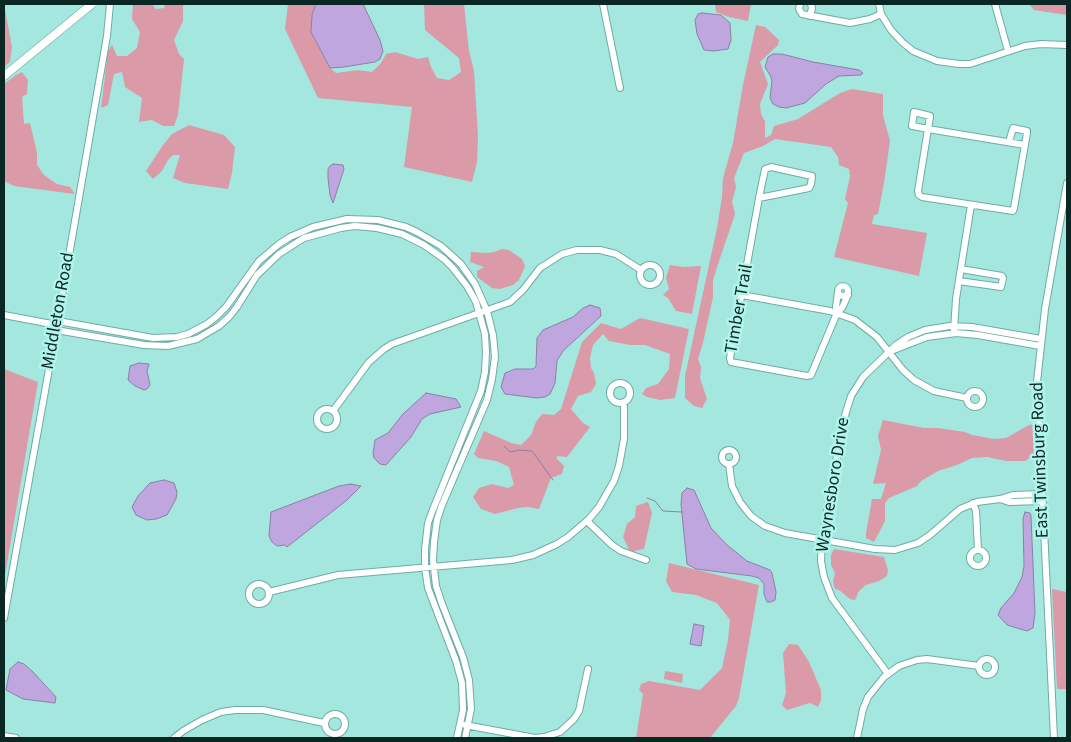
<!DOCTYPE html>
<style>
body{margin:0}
#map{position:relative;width:1071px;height:742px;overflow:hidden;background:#a4e7de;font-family:"Source Sans 3",sans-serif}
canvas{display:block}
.frame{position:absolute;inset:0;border:5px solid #0b2724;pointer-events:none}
</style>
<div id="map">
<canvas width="1071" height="742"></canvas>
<div class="frame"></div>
</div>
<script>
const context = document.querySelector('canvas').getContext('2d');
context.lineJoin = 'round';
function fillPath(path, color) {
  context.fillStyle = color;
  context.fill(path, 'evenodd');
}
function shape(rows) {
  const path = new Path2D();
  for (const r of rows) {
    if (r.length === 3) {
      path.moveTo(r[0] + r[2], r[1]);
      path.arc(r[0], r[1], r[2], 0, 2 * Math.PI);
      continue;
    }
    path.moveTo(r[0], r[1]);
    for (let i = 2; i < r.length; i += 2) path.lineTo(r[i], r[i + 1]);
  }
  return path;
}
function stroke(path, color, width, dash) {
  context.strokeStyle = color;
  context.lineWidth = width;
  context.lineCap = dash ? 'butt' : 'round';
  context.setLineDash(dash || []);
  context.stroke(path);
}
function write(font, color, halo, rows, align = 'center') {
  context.font = font + ' "Source Sans 3",sans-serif';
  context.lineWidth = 5;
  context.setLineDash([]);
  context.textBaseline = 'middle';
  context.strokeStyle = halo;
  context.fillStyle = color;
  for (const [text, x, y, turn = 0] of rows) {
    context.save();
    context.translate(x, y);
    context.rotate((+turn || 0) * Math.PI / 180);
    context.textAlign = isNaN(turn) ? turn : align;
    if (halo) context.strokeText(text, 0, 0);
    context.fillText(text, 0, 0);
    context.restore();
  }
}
fillPath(shape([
 [4,4,12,47,10,62,4,67],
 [133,4,152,4,156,9,164,8,165,4,183,4,183,21,174,40,179,54,184,59,178,115,174,126,163,126,152,120,139,122,142,98,125,87,122,72,114,74,108,105,101,108,108,51,112,45,117,56,127,56,137,48,140,32,132,19],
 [288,4,316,4,312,15,311,32,330,68,336,73,358,70,372,72,381,63,386,54,395,52,418,59,428,57,431,67,437,78,449,80,461,72,459,58,425,30,424,4,464,4,469,51,474,71,478,136,477,162,472,182,404,167,412,107,318,98,285,29],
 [715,4,751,4,748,21,729,17,716,12],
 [1029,4,1067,4,1067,15,1034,10],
 [756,25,765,27,779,40,778,45,760,62,768,84,760,104,761,114,765,121,765,138,771,135,774,126,798,119,840,93,852,89,883,94,883,115,890,141,884,183,878,214,874,215,872,224,927,233,919,276,834,257,848,203,845,199,850,176,849,169,839,165,838,157,831,147,775,139,763,146,744,153,734,178,736,187,732,202,735,214,717,267,713,280,713,297,703,343,698,359,701,367,700,378,707,399,702,408,694,406,685,398,685,376,717,228,722,197,723,178,733,143,743,85],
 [22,72,28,80,27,94,22,97,24,124,30,123,37,153,37,165,44,175,57,184,70,187,75,194,14,186,4,181,4,84,16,75],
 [189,125,224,135,235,147,232,173,228,189,185,183,173,178,180,155,173,155,168,160,162,171,153,179,146,171,163,145,172,134],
 [502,249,509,250,522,259,525,266,519,280,513,285,500,289,492,288,477,277,477,271,484,267,470,262,471,252,486,253,494,252],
 [670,265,684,267,701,266,692,314,676,311,668,298,663,295,669,289,666,278],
 [640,318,689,329,675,398,660,400,647,397,642,394,646,388,658,384,669,369,670,354,645,345,630,345,609,341,603,334,593,345,590,358,591,368,594,373,596,384,591,392,578,396,571,409,583,423,590,427,567,457,558,456,556,458,564,466,562,474,551,478,539,509,528,507,518,508,495,514,481,509,473,497,479,488,492,484,508,488,514,485,509,467,496,461,478,458,474,454,484,431,511,443,521,445,531,435,536,422,542,414,554,415,561,409,582,342,601,323,621,329],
 [4,369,38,382,4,581],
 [883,420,924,428,938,428,965,432,972,435,994,439,1006,438,1027,426,1033,424,1035,454,1025,461,1006,461,987,457,972,458,957,465,938,471,921,481,917,486,889,498,885,503,885,521,874,542,866,538,866,533,872,499,881,499,886,483,873,484,881,450,878,436],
 [648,502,652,513,644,549,630,552,623,537,627,524,635,517,636,506],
 [834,549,884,557,888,570,887,576,879,581,866,585,859,591,855,600,850,599,839,590,835,589,833,582,835,573,831,565,831,555],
 [669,563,759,585,739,698,736,706,710,738,636,738,643,694,639,690,641,684,649,681,700,690,722,668,728,640,730,620,717,603,696,595,672,592,666,581],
 [1052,589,1067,592,1067,689,1057,689],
 [789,644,798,645,809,662,821,690,821,700,818,707,810,703,787,710,782,705,786,693,783,653],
 [665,671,683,674,682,683,664,679]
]), '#db9aa8');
const water = shape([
 [316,4,363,4,380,40,383,51,380,59,375,62,344,67,330,68,311,32,312,15,316,4],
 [702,13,721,15,730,23,731,40,728,49,714,51,704,50,697,34,695,20,698,14,702,13],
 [773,54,782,54,813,62,859,70,863,73,861,75,839,76,826,84,805,103,786,108,779,107,773,104,770,98,772,80,770,75,765,67,768,57,773,54],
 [333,164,343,165,344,169,333,203,330,195,328,178,328,169,330,166,333,164],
 [590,305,600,308,601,316,563,351,557,361,555,383,550,394,545,397,537,398,505,394,501,387,505,373,515,369,533,369,536,366,537,338,543,330,573,317,583,308,590,305],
 [139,363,149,364,147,371,150,385,147,389,144,390,135,386,128,380,130,366,139,363],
 [426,393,456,399,461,407,430,414,422,419,411,437,394,456,386,465,380,464,374,458,373,453,375,440,388,433,403,414,426,393],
 [164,480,174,483,177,492,176,499,167,515,156,519,147,520,136,515,132,507,138,496,150,483,164,480],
 [351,484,361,486,347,500,287,547,285,545,277,546,272,542,269,536,271,512,339,486,351,484],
 [687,488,694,490,711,528,727,545,747,561,770,570,772,573,776,592,775,600,771,602,767,602,764,594,764,584,759,578,752,576,696,569,687,564,681,504,682,493,687,488],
 [1025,512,1030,513,1031,516,1035,613,1033,628,1027,631,1007,625,998,615,1001,608,1014,593,1022,577,1024,566,1023,519,1025,512],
 [694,624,704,626,701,646,690,644,694,624],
 [18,662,24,664,33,672,56,697,55,703,23,699,6,690,10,669,18,662]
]);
fillPath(water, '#c0a6de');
stroke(water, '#8a80a6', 1);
stroke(shape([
 [504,446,510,452,519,450,532,451,553,480],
 [647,498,655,501,663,511,682,512]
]), '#8a80a6', 1);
const minor = shape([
 [603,4,620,88],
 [800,4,799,9,802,14,850,23,870,19,881,14],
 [879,4,881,14,891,30,902,42,913,51,937,61,959,64,970,64,1025,46,1041,44,1067,45],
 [995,4,1008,51],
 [810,16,812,8,811,4],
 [1009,142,1013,128,1027,131,1027,133,1014,208,1013,211,922,197,919,195,918,191,928,129,930,117,930,116,914,112,912,126,913,126,928,129,1025,145],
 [759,198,809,188,811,184,812,176,771,167,765,169,759,198,730,358,731,362,807,376,811,375,837,313,842,308,848,295],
 [650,275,10],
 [959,281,1001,287,1003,278,1002,276,961,269],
 [843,291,5],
 [742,295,830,311,855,320,877,337,903,370,914,380,934,391,967,398],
 [837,313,836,307,838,292],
 [4,315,57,325],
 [58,321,153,338,177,337,188,334,207,324,217,316,226,307,259,261,279,244,290,237,313,227,347,219,378,220,406,227,417,232,441,246,461,264,475,284,487,311,493,335,495,357,492,379,487,400,442,505,437,520,434,542,433,560,436,586,442,604,463,657,469,680,471,709,465,738],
 [56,330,144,345,168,346,197,339,219,326,229,317,237,307,257,275,279,254,304,238,341,228,355,226,377,228,402,234,424,245,444,259,452,267,467,286,476,302,485,334,486,352,485,372,481,391,432,512,428,523,425,549,425,567,428,588,456,661,462,683,463,710,457,738],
 [954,330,956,299,971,205],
 [891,351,927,337,956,333,978,335,1040,346],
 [620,393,10],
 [975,399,8],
 [327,419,10],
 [333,411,369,362,384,349,392,344,510,302,523,290,540,268,562,254,577,250,600,250,616,254,641,270],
 [729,457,7],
 [729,464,732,486,740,502,751,516,765,526,785,533,875,549,895,550,918,543,930,535,960,509,977,502,1000,499,1013,495,1042,494],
 [1000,499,1009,502,1042,501],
 [973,503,976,511,978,550],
 [587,521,612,545,621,551,646,560],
 [978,558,8],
 [259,594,10],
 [269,592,338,575,512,560,533,555,557,544,568,537,589,519,599,507,614,481,619,466,624,439,624,403],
 [4,618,57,325,107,36,110,4],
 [987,667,8],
 [888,674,832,598,824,577,821,561,822,540,843,422,851,396,863,377,896,345,908,337,925,330,950,326,972,327,1041,339],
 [335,724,10],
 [465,725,535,738,544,737,560,732,574,719,579,711,588,669],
 [4,736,16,738],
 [174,738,183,731,202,720,221,712,235,710,263,710,324,723],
 [857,738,863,709,868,697,884,677,899,666,917,660,927,659,979,666],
 [1054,738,1037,382,1045,309,1067,183]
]);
const major = shape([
 [4,76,92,4]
]);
stroke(minor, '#6cada5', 8);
stroke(major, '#6cada5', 9);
stroke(minor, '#fff', 6);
stroke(major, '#fff', 8);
write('18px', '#0b2724', '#b1f4eb', [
 ["Timber Trail",740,309,-80],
 ["Middleton Road",59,311,-80],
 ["East Twinsburg Road",1041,460,-92],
 ["Waynesboro Drive",834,485,-81]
]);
</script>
